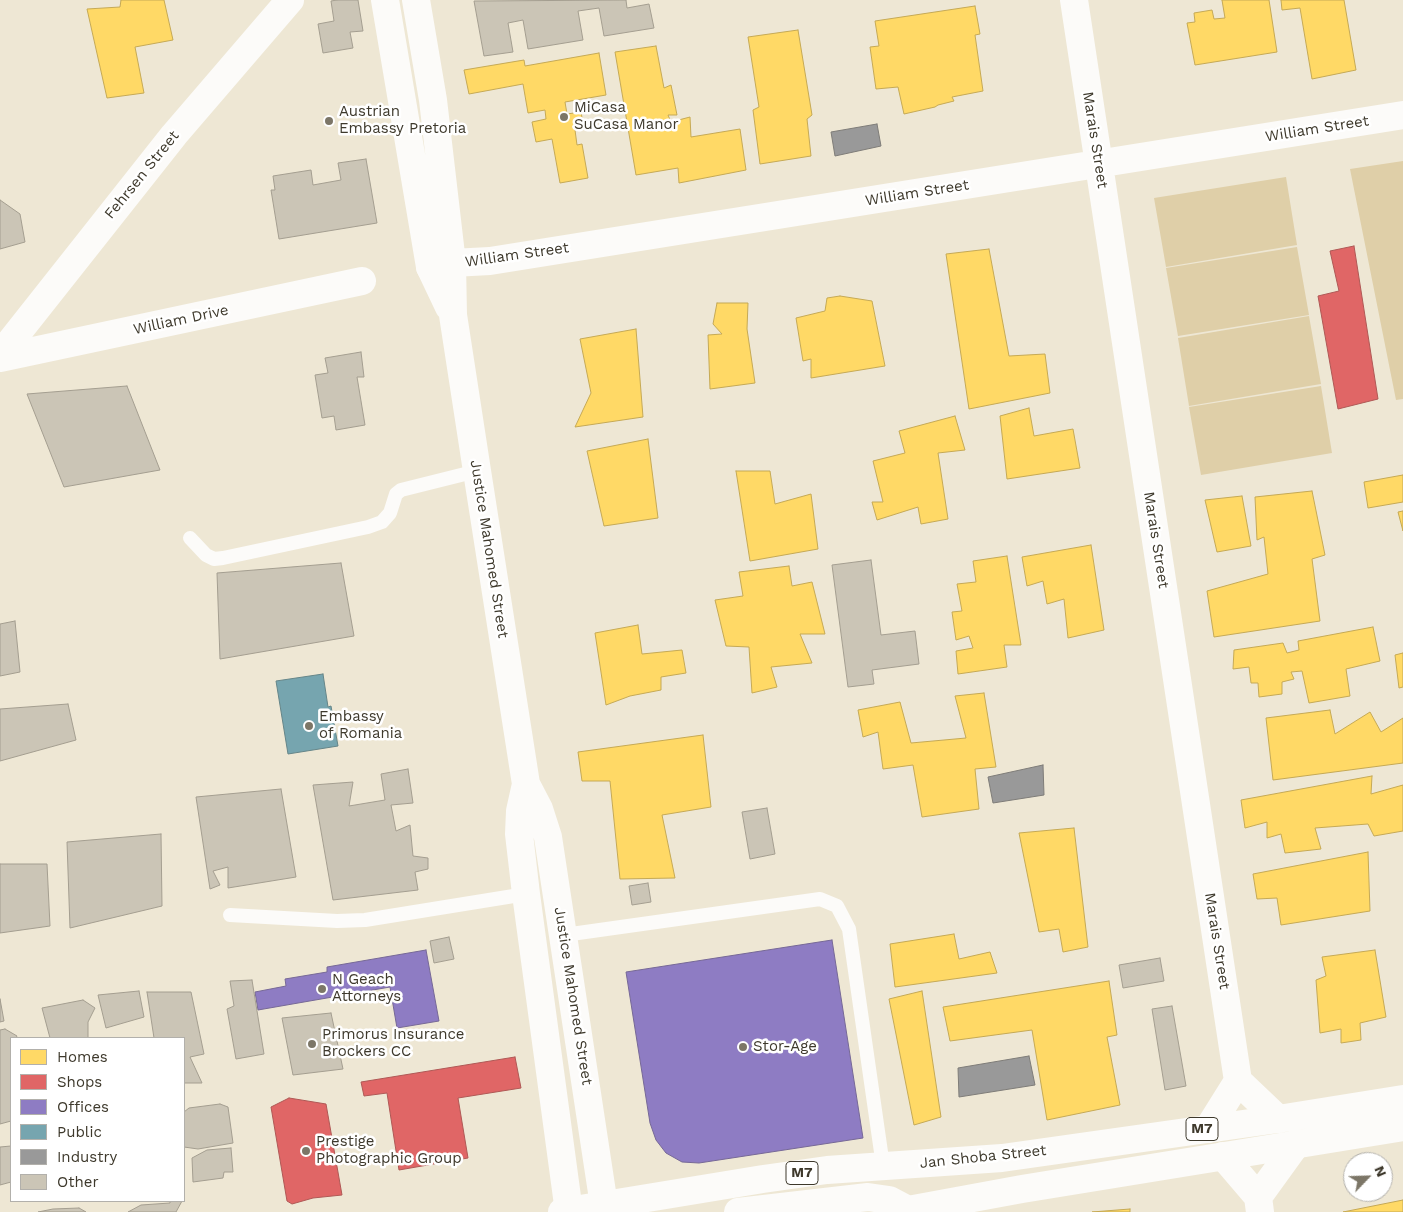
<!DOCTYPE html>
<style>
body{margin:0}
#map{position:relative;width:1403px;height:1212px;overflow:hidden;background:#eee7d4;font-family:"Work Sans",sans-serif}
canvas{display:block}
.legend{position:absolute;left:10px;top:1037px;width:175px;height:165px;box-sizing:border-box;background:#fff;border:1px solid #b2b0ab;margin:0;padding:6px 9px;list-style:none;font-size:15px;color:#3e392c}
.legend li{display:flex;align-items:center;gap:10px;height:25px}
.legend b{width:25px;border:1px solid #b2b0ab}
.north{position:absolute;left:1343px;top:1152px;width:50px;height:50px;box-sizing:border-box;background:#fff;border:1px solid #b2b0ab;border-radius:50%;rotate:66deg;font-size:14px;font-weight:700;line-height:20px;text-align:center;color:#3e392c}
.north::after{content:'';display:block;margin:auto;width:18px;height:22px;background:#7c7667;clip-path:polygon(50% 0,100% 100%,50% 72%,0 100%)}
</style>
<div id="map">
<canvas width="1403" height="1212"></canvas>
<ul class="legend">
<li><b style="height:14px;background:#ffd966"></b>Homes</li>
<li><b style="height:14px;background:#e06666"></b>Shops</li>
<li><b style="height:14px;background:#8e7cc3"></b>Offices</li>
<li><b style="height:14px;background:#76a5af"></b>Public</li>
<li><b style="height:14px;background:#999"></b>Industry</li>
<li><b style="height:14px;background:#cbc5b6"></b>Other</li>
</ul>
<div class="north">N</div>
</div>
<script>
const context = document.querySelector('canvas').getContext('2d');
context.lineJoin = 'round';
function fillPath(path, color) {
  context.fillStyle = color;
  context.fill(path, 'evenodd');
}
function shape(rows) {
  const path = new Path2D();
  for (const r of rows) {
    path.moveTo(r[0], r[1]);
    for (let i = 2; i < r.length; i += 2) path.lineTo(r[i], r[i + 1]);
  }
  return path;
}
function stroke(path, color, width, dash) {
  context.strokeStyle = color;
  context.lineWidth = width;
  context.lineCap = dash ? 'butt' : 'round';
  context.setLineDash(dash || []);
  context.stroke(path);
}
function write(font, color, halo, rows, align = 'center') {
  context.font = font + ' "Work Sans",sans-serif';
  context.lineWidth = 5;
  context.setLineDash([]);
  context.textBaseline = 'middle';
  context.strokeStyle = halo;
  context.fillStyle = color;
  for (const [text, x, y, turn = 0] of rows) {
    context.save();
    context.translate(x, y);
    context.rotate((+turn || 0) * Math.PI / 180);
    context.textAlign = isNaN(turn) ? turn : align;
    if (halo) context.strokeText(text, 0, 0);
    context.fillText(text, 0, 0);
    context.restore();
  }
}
fillPath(shape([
 [1403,161,1403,399,1396,400,1350,169],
 [1286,177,1297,245,1166,267,1154,198],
 [1297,247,1309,315,1178,336,1166,268],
 [1309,316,1321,384,1189,406,1178,338],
 [1321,386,1332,453,1201,475,1189,407]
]), '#dfcfa8');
const homes = shape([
 [121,0,164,0,173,40,135,47,144,93,107,98,87,9,120,7,121,0],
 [1222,0,1269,0,1277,52,1195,65,1187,23,1195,22,1194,13,1212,10,1214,19,1225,18,1222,0],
 [1281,0,1344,0,1356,70,1312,79,1300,8,1282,10,1281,0],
 [975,6,980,34,975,35,983,91,952,97,954,101,938,105,935,107,904,114,898,87,876,89,870,47,879,46,875,21,975,6],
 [798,30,812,115,807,119,811,156,760,164,753,110,759,107,748,37,798,30],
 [656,46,664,88,671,85,677,115,668,115,671,122,690,117,691,137,740,129,746,170,679,183,678,168,636,175,615,52,656,46],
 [599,53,606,95,565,102,567,114,581,112,584,129,575,130,577,145,582,144,588,178,560,183,552,139,536,142,532,122,546,119,545,110,528,113,523,84,469,94,464,70,524,60,525,66,599,53],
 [989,249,1009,356,1045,354,1050,393,969,409,946,254,989,249],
 [840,296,872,301,885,366,811,378,811,359,803,361,796,318,825,311,827,298,840,296],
 [717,303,748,303,747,329,755,383,710,389,708,335,722,334,713,324,717,303],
 [636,329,643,417,575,427,591,393,580,339,636,329],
 [1029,408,1034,436,1073,429,1080,468,1007,479,1000,416,1029,408],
 [955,416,965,450,938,453,948,519,921,524,918,507,877,520,872,502,883,502,873,461,905,453,899,431,955,416],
 [648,439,658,518,604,526,587,451,648,439],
 [736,471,770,471,775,504,811,494,818,549,750,561,736,471],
 [1403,475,1403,502,1368,508,1364,482,1403,475],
 [1312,491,1325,555,1312,559,1320,621,1214,637,1207,591,1268,574,1264,537,1257,540,1255,497,1312,491],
 [1242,496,1251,546,1217,552,1205,500,1242,496],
 [1403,511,1403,531,1398,512,1403,511],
 [1091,545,1104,630,1068,638,1064,599,1047,604,1043,581,1027,586,1022,557,1091,545],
 [1007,556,1021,645,1004,645,1007,667,958,674,956,651,973,648,969,636,956,640,952,612,962,611,957,584,976,582,973,561,1007,556],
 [789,566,792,586,812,582,825,634,800,634,812,663,771,667,777,687,752,693,749,647,726,646,715,600,743,596,739,572,789,566],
 [638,625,642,654,682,650,686,673,661,677,661,690,630,696,606,705,595,633,638,625],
 [1373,627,1380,661,1346,669,1350,696,1309,703,1302,671,1291,672,1294,679,1282,682,1282,694,1259,697,1258,683,1251,683,1249,667,1233,669,1234,650,1283,643,1287,653,1299,650,1298,641,1373,627],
 [1403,653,1403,687,1399,688,1395,655,1403,653],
 [984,693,996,767,975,769,979,809,922,817,913,765,883,769,878,732,863,737,858,710,900,702,911,743,966,738,955,696,984,693],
 [1330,710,1335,734,1370,712,1381,732,1403,718,1403,763,1273,780,1266,718,1330,710],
 [703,735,711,807,662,815,675,878,620,879,610,781,582,781,578,752,703,735],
 [1372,776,1371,794,1403,785,1403,831,1374,836,1368,824,1315,828,1321,849,1285,853,1281,834,1267,838,1267,822,1245,828,1241,800,1372,776],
 [1074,828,1088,947,1063,952,1059,929,1039,932,1019,833,1074,828],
 [1368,852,1370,911,1281,925,1277,898,1257,899,1253,874,1368,852],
 [954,934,959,959,990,952,997,973,895,987,890,944,954,934],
 [1375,950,1386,1017,1360,1023,1361,1040,1341,1043,1341,1029,1320,1033,1316,980,1326,976,1322,957,1375,950],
 [1109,981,1117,1035,1107,1037,1120,1105,1047,1120,1032,1030,950,1041,943,1007,1109,981],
 [922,991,941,1117,914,1125,889,999,922,991],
 [1403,1200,1403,1212,1343,1212,1403,1200],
 [1130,1209,1130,1212,1092,1212,1130,1209]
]);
fillPath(homes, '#ffd966');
stroke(homes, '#c5a955', 1);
const shops = shape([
 [1354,246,1378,399,1338,409,1318,296,1339,291,1330,251,1354,246],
 [515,1057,521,1088,458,1098,468,1158,399,1170,387,1093,364,1096,361,1082,515,1057],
 [289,1098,326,1104,342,1195,313,1198,292,1204,287,1201,271,1107,289,1098]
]);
fillPath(shops, '#e06666');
stroke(shops, '#af5855', 1);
const offices = shape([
 [832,940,863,1138,699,1163,682,1162,666,1153,656,1140,650,1123,626,972,832,940],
 [426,950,439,1021,397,1028,390,987,258,1010,255,992,286,986,285,979,327,972,327,967,426,950]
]);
fillPath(offices, '#8e7cc3');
stroke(offices, '#766896', 1);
const public = shape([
 [323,674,328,707,331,706,338,746,288,754,276,681,323,674]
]);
fillPath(public, '#76a5af');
stroke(public, '#658588', 1);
const industry = shape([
 [877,124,881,146,835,156,831,132,877,124],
 [1043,765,1044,795,993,803,988,777,1043,765],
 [1029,1056,1035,1085,959,1097,958,1068,1029,1056]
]);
fillPath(industry, '#999');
stroke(industry, '#7e7c78', 1);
const building = shape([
 [337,0,358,0,363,31,350,32,353,48,323,53,318,24,334,21,331,1,337,0],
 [626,0,627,8,649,4,654,28,604,36,599,8,578,11,583,40,528,49,523,20,508,23,513,52,484,56,474,1,626,0],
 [366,159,377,223,279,239,271,190,275,190,273,176,311,170,313,185,341,180,338,163,366,159],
 [0,200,20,214,25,242,0,249,0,200],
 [361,352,364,377,357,377,365,425,336,430,334,416,322,418,315,375,328,373,325,358,361,352],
 [127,386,160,470,64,487,27,394,127,386],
 [871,560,881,635,915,631,919,664,872,670,874,684,848,687,832,565,871,560],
 [341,563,354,636,220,659,217,573,341,563],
 [15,621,20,672,0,676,0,624,15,621],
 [68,704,76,740,0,761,0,709,68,704],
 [408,769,413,803,391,805,396,831,410,825,413,856,428,858,428,869,415,872,418,890,333,900,313,785,353,782,349,806,385,800,381,774,408,769],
 [281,789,296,877,228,888,228,867,213,871,220,885,210,889,196,797,281,789],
 [767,808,775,854,750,859,742,812,767,808],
 [161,834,162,906,70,928,67,842,161,834],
 [0,864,47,864,50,926,0,933,0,864],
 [648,883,651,902,632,905,629,886,648,883],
 [449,937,454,959,434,963,430,941,449,937],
 [1160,958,1164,981,1123,988,1119,965,1160,958],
 [252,980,264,1054,236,1059,227,1009,234,1006,230,981,252,980],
 [139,991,144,1017,106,1028,98,995,139,991],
 [147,992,191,992,204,1054,190,1057,202,1083,184,1083,184,1038,154,1038,147,992],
 [0,999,4,1021,0,1022,0,999],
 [83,1000,95,1008,88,1022,88,1038,50,1038,42,1008,83,1000],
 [1172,1006,1186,1086,1165,1090,1152,1009,1172,1006],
 [331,1013,343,1069,293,1075,282,1018,331,1013],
 [5,1029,17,1036,16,1038,11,1038,11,1121,0,1124,0,1030,5,1029],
 [220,1104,228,1107,233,1143,198,1149,184,1147,184,1112,189,1108,220,1104],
 [11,1146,11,1182,0,1185,0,1147,11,1146],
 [231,1148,233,1172,224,1172,223,1178,193,1182,192,1158,207,1150,231,1148],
 [170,1201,182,1201,176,1212,128,1212,141,1205,170,1203,170,1201],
 [79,1208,86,1212,38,1212,53,1209,79,1208]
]);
fillPath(building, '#cbc5b6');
stroke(building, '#a49e90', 1);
stroke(shape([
 [190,538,206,555,214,559,223,558,368,527,382,522,390,513,396,494,401,490,477,471],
 [230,915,337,921,365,920,526,894],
 [564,935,820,899,837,906,849,929,883,1166]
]), '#fcfbf9', 14);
stroke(shape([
 [1074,0,1238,1081,1278,1119],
 [430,267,452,263,490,261,1403,115],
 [0,355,174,135,290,0],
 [0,358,362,281],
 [1208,1129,1238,1081],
 [1223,1156,1258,1197,1260,1212],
 [1258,1197,1297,1143]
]), '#fcfbf9', 28);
stroke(shape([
 [385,0,430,267,449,307],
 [416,0,433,100,452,263,453,315,477,471,526,784,539,809,548,837,605,1212],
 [526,784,520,811,519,834,526,894,569,1212]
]), '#fcfbf9', 28);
stroke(shape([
 [562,1212,763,1179,827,1170,1002,1158,1278,1119,1403,1099],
 [738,1212,868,1197,889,1200,908,1210],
 [897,1212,1022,1189,1403,1127]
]), '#fcfbf9', 28);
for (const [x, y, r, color] of [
 [564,117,5,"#7c7667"],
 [329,121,5,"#7c7667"],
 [309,726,5,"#7c7667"],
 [322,989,5,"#7c7667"],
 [312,1044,5,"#7c7667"],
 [743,1047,5,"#7c7667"],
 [306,1151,5,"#7c7667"]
]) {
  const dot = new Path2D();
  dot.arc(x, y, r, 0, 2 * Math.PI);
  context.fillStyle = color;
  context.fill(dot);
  stroke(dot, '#fff', 2);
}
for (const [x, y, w] of [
 [1202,1129,32],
 [802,1173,32]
]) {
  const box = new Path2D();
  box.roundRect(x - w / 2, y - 11.5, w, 23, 4);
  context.fillStyle = '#fff';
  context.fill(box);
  stroke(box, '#3e392c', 1);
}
write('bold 14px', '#3e392c', null, [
 ["M7",1202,1129],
 ["M7",802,1173]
]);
write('15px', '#3e392c', '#fff', [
 ["MiCasa",574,108],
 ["SuCasa Manor",574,125],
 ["Austrian",339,112],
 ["Embassy Pretoria",339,129],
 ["Embassy",319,717],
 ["of Romania",319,734],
 ["N Geach",332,980],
 ["Attorneys",332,997],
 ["Primorus Insurance",322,1035],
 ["Brockers CC",322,1052],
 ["Stor-Age",753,1047],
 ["Prestige",316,1142],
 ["Photographic Group",316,1159]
], 'left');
write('15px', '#3e392c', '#fff', [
 ["William Street",1317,129,-9],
 ["Marais Street",1095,140,81],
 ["Fehrsen Street",142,175,-51],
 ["William Street",917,193,-9],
 ["William Street",517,255,-8],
 ["William Drive",181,320,-12],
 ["Marais Street",1156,540,81],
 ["Justice Mahomed Street",489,549,81],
 ["Marais Street",1217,941,81],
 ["Justice Mahomed Street",573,996,81],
 ["Jan Shoba Street",983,1157,-6]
]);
</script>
